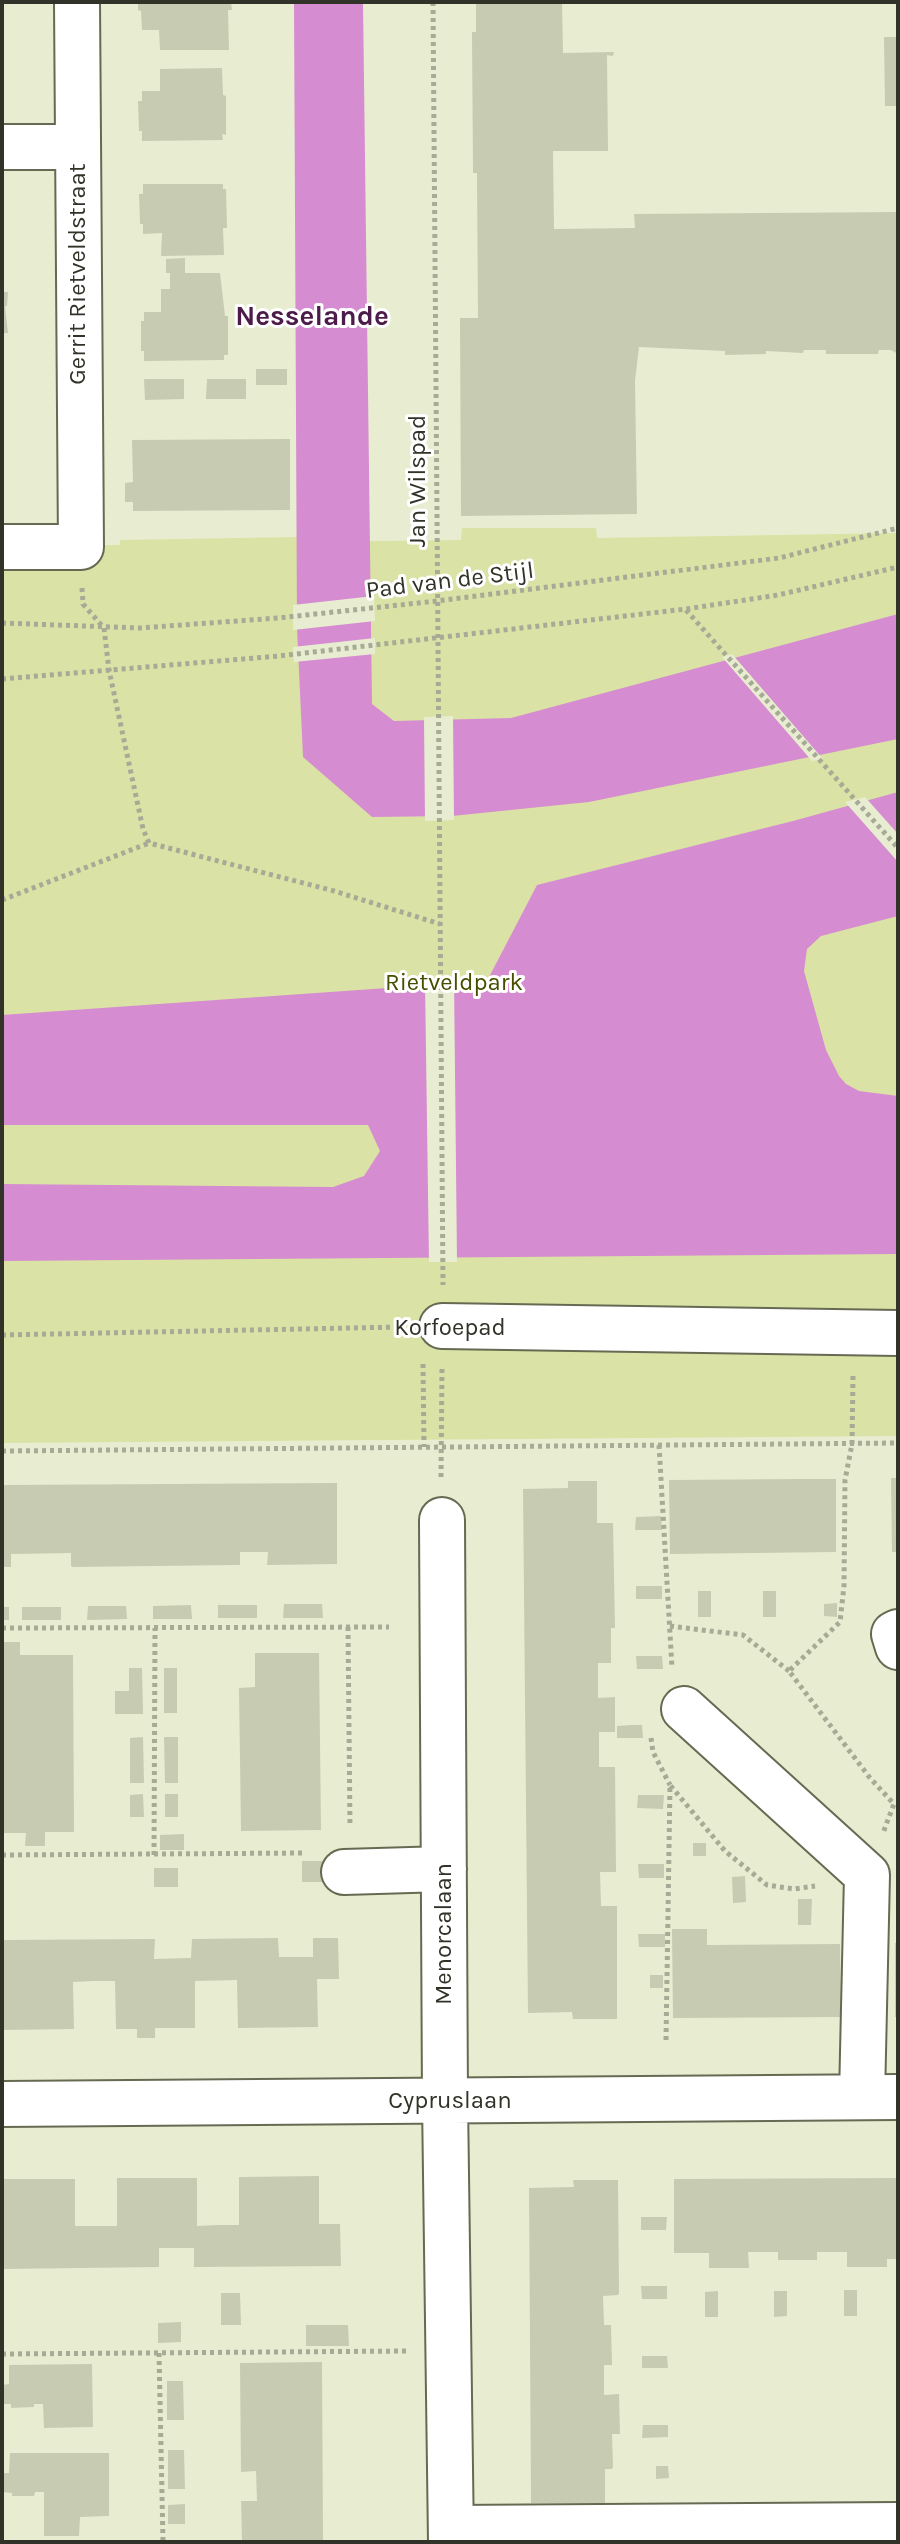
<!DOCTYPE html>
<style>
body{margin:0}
#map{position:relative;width:900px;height:2544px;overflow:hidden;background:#e8edd2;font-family:Karla,sans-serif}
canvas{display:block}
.frame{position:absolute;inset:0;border:4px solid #313329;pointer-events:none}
</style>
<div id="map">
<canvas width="900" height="2544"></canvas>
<div class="frame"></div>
</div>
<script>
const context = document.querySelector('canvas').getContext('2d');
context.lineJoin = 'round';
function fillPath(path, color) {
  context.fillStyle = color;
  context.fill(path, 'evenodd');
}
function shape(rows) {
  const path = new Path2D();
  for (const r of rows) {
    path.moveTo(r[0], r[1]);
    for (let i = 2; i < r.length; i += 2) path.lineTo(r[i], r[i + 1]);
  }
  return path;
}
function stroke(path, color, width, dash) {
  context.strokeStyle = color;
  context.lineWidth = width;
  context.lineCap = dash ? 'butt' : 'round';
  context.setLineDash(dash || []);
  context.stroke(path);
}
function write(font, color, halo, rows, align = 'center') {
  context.font = font + ' Karla,sans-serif';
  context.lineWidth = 6;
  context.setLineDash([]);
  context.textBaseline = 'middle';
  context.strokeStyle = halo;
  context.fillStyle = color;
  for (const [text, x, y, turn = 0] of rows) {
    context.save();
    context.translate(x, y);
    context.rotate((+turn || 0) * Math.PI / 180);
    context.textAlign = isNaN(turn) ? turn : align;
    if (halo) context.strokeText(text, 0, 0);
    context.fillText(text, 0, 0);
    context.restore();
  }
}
fillPath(shape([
 [462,528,596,528,597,538,898,533,898,1436,2,1443,2,546,120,545,120,540,297,537,298,542,461,540]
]), '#dae3a5');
fillPath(shape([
 [294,2,363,2,372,704,394,721,511,718,898,614,898,739,589,802,452,816,372,817,303,757,297,628],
 [898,792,898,916,821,936,807,949,804,971,826,1050,839,1076,846,1084,859,1091,898,1096,898,1254,2,1261,2,1184,333,1187,364,1176,380,1151,368,1125,2,1125,2,1015,487,981,537,885,793,821]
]), '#d68cd0');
fillPath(shape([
 [374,596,375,621,293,630,293,605],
 [375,638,375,654,294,662,293,647],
 [732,654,823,759,812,761,722,657],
 [453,716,454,820,425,821,424,717],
 [865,797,898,834,898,862,845,802],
 [454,978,457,1262,429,1262,425,981]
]), '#e8edd2');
fillPath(shape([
 [138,2,231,2,232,10,228,10,229,50,160,50,159,30,142,30,141,11,138,10],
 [476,2,562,2,563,53,614,52,613,56,607,55,608,151,553,151,554,229,635,228,634,214,898,212,898,354,891,350,879,350,878,354,826,354,826,350,804,350,803,353,766,351,766,354,725,355,725,351,639,347,635,381,637,514,461,516,460,318,478,318,477,173,473,173,472,32,476,32],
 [884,37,898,37,898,106,885,106],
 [222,68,223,95,226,96,226,135,222,134,223,140,142,141,142,131,139,131,138,101,142,101,142,91,160,91,160,69],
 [143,184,223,184,223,189,226,189,227,228,223,228,224,255,161,256,162,233,143,234,143,224,140,224,139,194,143,194],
 [185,258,185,273,220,273,225,316,228,316,228,355,224,355,224,360,144,361,144,351,141,351,141,321,144,321,144,312,161,312,161,289,170,289,170,273,166,273,166,259],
 [2,292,8,292,7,306,5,306,8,333,2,333],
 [256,369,287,369,287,385,256,385],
 [144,379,184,379,184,399,145,400],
 [207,379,246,379,246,399,206,399],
 [290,439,290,510,133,511,133,502,125,502,125,483,133,482,132,440],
 [891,1478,898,1478,898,1552,892,1552],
 [802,1479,836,1479,836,1552,670,1554,669,1480],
 [568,1481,597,1481,597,1523,613,1523,615,1628,611,1628,611,1663,598,1663,598,1698,615,1697,615,1732,599,1732,599,1767,615,1767,616,1872,600,1872,601,1906,617,1906,617,2019,573,2019,572,2012,528,2013,523,1489,568,1488],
 [337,1483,337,1564,267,1565,268,1552,240,1552,240,1565,237,1565,73,1567,71,1566,71,1553,11,1554,11,1567,2,1567,2,1485],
 [661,1516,662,1530,635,1530,636,1517],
 [636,1586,662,1586,662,1599,636,1599],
 [698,1591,711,1591,711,1617,698,1617],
 [763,1591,776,1591,776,1617,763,1617],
 [837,1603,837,1617,824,1616,824,1604],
 [284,1604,322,1604,323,1618,283,1618],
 [191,1605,192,1619,153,1619,153,1606],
 [218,1605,257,1605,257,1618,218,1618],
 [88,1606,126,1606,127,1619,87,1620],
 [2,1607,9,1607,9,1620,2,1620],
 [22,1607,61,1607,61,1620,22,1620],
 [2,1642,20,1642,20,1655,73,1655,74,1832,45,1832,45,1846,25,1846,26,1833,2,1833],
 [255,1653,319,1653,321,1830,241,1831,239,1688,255,1687],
 [636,1656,662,1656,663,1669,637,1669],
 [129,1668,142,1668,143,1714,115,1714,115,1691,129,1691],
 [164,1668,177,1668,177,1713,164,1713],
 [630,1725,642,1725,643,1738,617,1738,617,1726],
 [143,1737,144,1783,130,1783,130,1738],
 [164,1737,178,1737,178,1783,165,1783],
 [143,1794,144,1817,130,1817,130,1795],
 [165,1794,178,1794,178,1817,165,1817],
 [638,1795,664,1795,663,1809,637,1808],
 [184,1834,184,1850,160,1850,160,1835],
 [693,1843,706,1843,706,1856,693,1856],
 [302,1861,344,1861,344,1882,302,1882],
 [638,1864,664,1864,664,1878,639,1878],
 [154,1868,178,1868,178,1887,154,1887],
 [745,1876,746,1902,733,1903,732,1877],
 [798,1899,812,1899,811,1925,798,1925],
 [672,1929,707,1929,707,1945,840,1944,841,2017,673,2018],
 [638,1934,665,1934,665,1947,639,1947],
 [278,1938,279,1957,313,1957,313,1938,338,1938,339,1979,317,1979,318,2027,238,2028,237,1980,195,1981,195,2028,155,2028,155,2038,137,2038,137,2029,116,2029,115,1981,94,1981,73,1982,74,2029,2,2030,2,1940,155,1939,154,1959,191,1958,192,1939],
 [895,1943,898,1943,898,2017,895,2017],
 [650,1975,663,1975,663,1988,650,1988],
 [319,2176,319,2224,340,2224,341,2266,194,2267,194,2248,159,2248,159,2267,2,2269,2,2179,75,2179,75,2226,117,2226,117,2178,197,2178,197,2226,218,2225,239,2225,239,2177],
 [898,2178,898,2259,887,2259,887,2267,847,2267,847,2252,817,2252,817,2260,778,2260,778,2252,748,2252,749,2268,709,2268,709,2253,674,2253,674,2179],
 [573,2180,618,2180,619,2293,618,2295,603,2296,604,2325,611,2325,612,2365,604,2365,604,2395,619,2394,620,2434,612,2434,613,2467,612,2469,605,2469,605,2503,531,2503,529,2188,574,2187],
 [641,2217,667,2217,666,2230,641,2230],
 [641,2286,667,2286,667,2299,642,2299],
 [844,2290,857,2290,857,2316,844,2316],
 [718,2291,718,2317,705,2317,705,2292],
 [774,2291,787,2291,787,2316,774,2317],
 [221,2293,240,2293,241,2325,221,2325],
 [181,2322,181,2342,158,2343,158,2323],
 [306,2325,348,2325,349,2346,306,2346],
 [642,2356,667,2356,668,2368,642,2368],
 [322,2362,323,2540,242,2540,241,2501,257,2501,256,2471,241,2472,240,2363],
 [92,2364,93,2427,44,2428,43,2404,34,2404,34,2407,11,2408,11,2404,2,2404,2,2385,9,2384,9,2365],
 [167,2381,183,2381,184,2420,167,2420],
 [643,2425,668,2425,668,2437,642,2438],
 [168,2450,184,2450,185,2489,168,2489],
 [10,2453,109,2453,109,2516,80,2517,79,2536,44,2536,44,2492,35,2492,34,2496,12,2496,12,2493,2,2492,2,2473,9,2473],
 [656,2466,668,2466,669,2478,656,2479],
 [185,2504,185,2524,168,2524,168,2505]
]), '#c7cbb1');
const minor = shape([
 [2,147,77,147],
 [2,547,81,547,77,2],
 [442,1326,898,1333],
 [442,1520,445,2101,451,2542],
 [898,1632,894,1634,898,1647],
 [684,1709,867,1875,862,2097],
 [344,1872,444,1869],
 [2,2104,898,2097],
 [451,2528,898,2525]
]);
stroke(minor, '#666a52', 48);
stroke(shape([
 [433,2,443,1285],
 [82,588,83,604,104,628,109,670,143,829,149,843,334,891,440,924],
 [686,610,898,848],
 [2,623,140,628,278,618,437,601,779,558,898,528],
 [2,679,279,656,686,609,778,595,898,567],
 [2,900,149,843],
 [2,1335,401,1327],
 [423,1364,424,1447],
 [853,1376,852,1444,845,1480,844,1586,840,1622,789,1671,870,1778,894,1804,883,1833],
 [659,1445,672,1668],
 [2,1451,898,1443],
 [441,1477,442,1367],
 [670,1626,743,1635,789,1671],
 [348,1627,350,1827],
 [2,1628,389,1627],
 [651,1738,653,1752,670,1785],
 [2,1855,305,1853],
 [154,1855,155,1628],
 [666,2040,670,1785,725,1851,767,1885,794,1889,815,1886],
 [159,2353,163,2542],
 [2,2354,408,2351]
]), '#a7ab96', 5, [4, 4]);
stroke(minor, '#fff', 44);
write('24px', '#313329', '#fff', [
 ["Gerrit Rietveldstraat",78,274,-90],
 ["Jan Wilspad",418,481,-90],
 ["Pad van de Stijl",450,581,-7],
 ["Korfoepad",450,1328],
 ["Menorcalaan",444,1934,-90],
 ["Cypruslaan",450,2101]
]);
write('24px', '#484e00', '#fff', [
 ["Rietveldpark",454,983]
]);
write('bold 28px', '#4d1b4a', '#fff', [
 ["Nesselande",312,317]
]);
</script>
